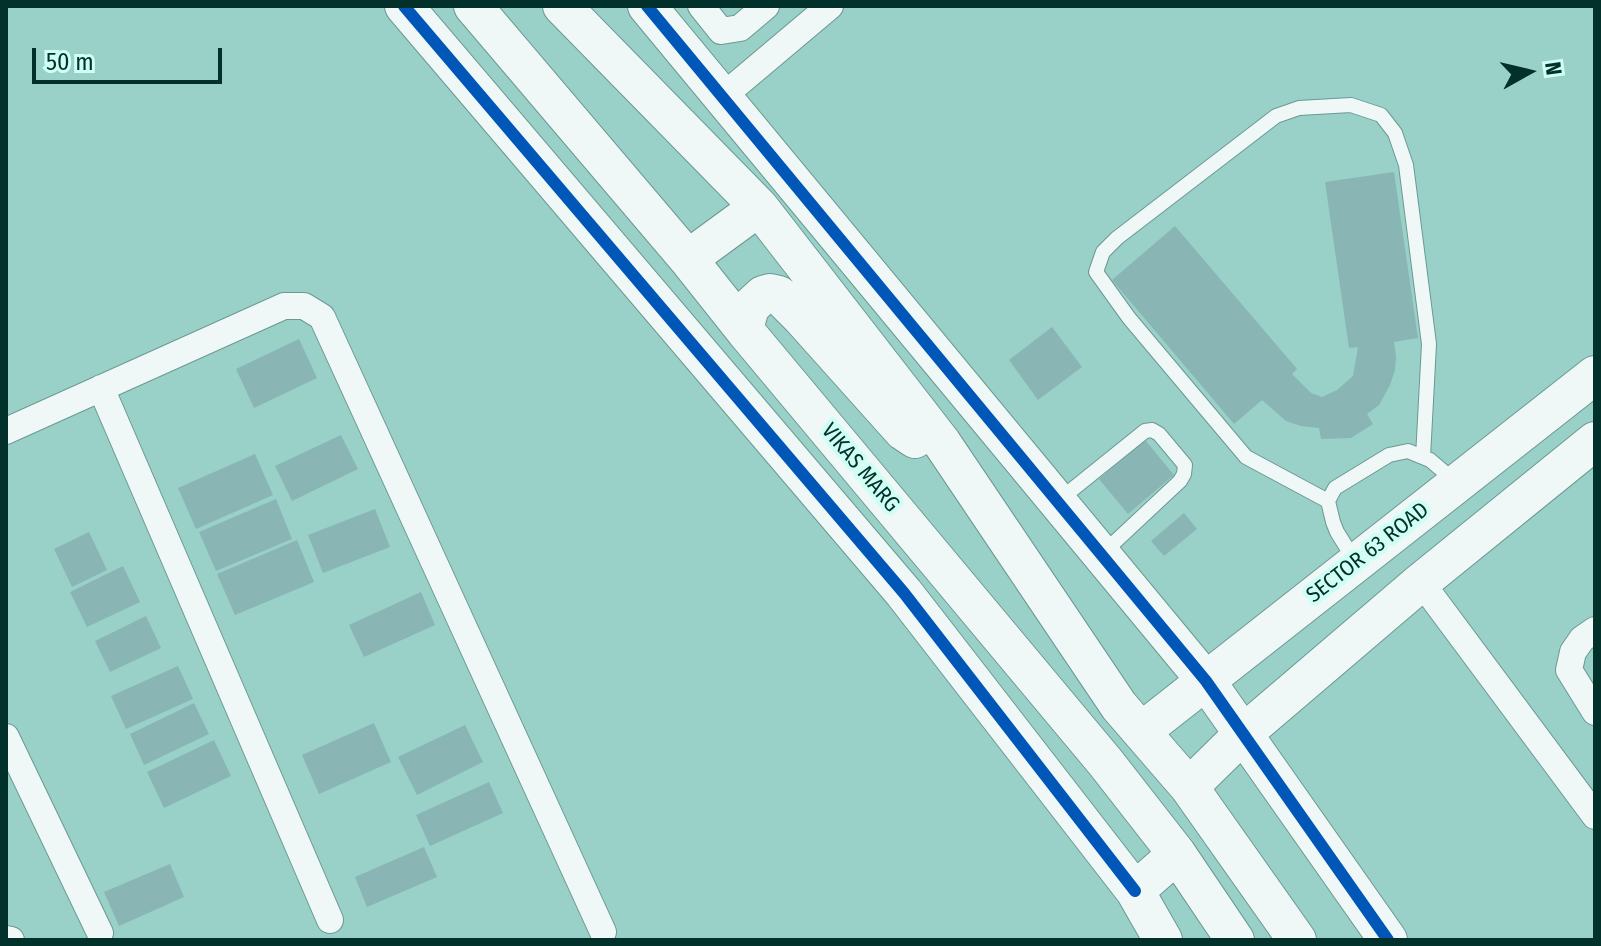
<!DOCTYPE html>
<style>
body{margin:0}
#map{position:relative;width:1601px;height:946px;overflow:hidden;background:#99d0c8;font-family:"Fira Sans Condensed",sans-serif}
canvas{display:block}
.frame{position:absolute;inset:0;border:8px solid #02312c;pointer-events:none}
.north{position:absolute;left:1489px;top:32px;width:80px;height:80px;-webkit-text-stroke:6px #cffef5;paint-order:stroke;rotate:82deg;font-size:22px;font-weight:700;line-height:32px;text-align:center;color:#02312c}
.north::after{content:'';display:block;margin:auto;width:28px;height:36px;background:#02312c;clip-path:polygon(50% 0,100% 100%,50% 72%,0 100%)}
.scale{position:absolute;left:32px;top:48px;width:190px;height:36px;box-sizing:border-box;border:4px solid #02312c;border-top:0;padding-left:10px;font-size:24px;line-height:28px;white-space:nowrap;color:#02312c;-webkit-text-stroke:6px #cffef5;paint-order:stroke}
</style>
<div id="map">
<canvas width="1601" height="946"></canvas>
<div class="frame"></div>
<div class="north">N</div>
<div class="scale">50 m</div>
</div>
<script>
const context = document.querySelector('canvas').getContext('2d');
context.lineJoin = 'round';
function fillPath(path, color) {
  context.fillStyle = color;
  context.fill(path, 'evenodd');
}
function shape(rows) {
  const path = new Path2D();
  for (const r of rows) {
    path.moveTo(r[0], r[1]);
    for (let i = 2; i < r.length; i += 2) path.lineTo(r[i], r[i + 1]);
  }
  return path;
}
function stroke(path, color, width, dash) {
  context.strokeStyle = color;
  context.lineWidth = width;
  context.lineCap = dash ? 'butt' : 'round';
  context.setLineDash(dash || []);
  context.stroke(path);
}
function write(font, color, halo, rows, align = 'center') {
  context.font = font + ' "Fira Sans Condensed",sans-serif';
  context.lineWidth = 8;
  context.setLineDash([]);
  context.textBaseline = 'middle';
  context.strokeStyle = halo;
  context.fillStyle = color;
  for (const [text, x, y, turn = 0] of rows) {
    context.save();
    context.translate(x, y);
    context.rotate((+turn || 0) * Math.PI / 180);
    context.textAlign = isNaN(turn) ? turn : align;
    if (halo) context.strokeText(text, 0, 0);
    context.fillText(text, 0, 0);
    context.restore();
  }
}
fillPath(shape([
 [1394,172,1418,338,1394,342,1396,357,1395,370,1390,385,1379,405,1367,414,1373,424,1351,438,1321,439,1319,428,1301,426,1286,421,1262,400,1234,424,1112,280,1175,226,1297,369,1292,374,1311,393,1322,397,1337,390,1353,376,1358,347,1349,348,1325,182],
 [1052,327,1082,367,1038,400,1009,360],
 [299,339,317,378,254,408,236,369],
 [341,435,358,469,292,501,275,466],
 [1145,440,1174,475,1128,514,1099,479],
 [255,454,273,495,196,529,178,488],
 [276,499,292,539,216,571,199,532],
 [375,509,390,547,323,573,308,535],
 [1184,513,1197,529,1164,556,1151,541],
 [89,532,107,570,72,587,54,549],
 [297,540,314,582,235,615,217,574],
 [123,566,140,602,87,627,70,592],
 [421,592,435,625,364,657,349,625],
 [146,616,161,648,110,672,95,641],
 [178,666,193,699,126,729,111,696],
 [194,703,209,734,144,765,130,734],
 [374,723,391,762,319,794,302,755],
 [465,725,483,762,417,795,398,757],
 [214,740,231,776,164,808,147,772],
 [489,782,503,813,430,846,416,815],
 [424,847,437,877,367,907,355,877],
 [170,864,184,897,119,926,104,892]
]), '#89b6b4');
const lane = shape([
 [1058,501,1145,431,1152,430,1159,434,1185,465,1184,474,1180,481,1102,554],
 [1328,501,1246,457,1129,318,1096,272,1103,252,1117,238,1276,116,1299,108,1351,105,1381,115,1395,133,1406,165,1429,344,1423,457],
 [1355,561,1337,532,1333,522,1328,501,1335,488,1389,455,1408,451,1430,460,1457,483]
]);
const street = shape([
 [701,6,721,31,740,28,766,6],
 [722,97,830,6],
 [101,388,330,920],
 [6,431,284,306,304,306,322,317,603,932],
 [1421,582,1595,816],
 [1595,630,1582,639,1573,652,1569,670,1595,712],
 [6,737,100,933],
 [6,939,11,940]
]);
const secondary = shape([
 [404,6,904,593,1135,891],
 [473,6,688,259,746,332,1106,763,1177,854,1235,940],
 [562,6,759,207,942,443,1119,706,1189,787,1297,940],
 [647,6,1206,681,1388,940],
 [688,259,759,207],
 [746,332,746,322,750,307,763,295,770,293,779,295,801,317,903,431,915,439],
 [1142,731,1595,375],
 [1189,787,1244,733,1421,582,1595,441],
 [1163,940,1135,891,1177,854]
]);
stroke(lane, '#6b9993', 16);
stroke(street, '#6b9993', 28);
stroke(secondary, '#6b9993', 40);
stroke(lane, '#f0f8f7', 14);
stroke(street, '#f0f8f7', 26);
stroke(secondary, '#f0f8f7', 38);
stroke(shape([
 [404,6,904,593,1135,891],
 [647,6,1206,681,1388,940]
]), '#0057b8', 12);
write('22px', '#02312c', '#cffef5', [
 ["VIKAS MARG",860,468,50],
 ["SECTOR 63 ROAD",1368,553,-38]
]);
</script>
